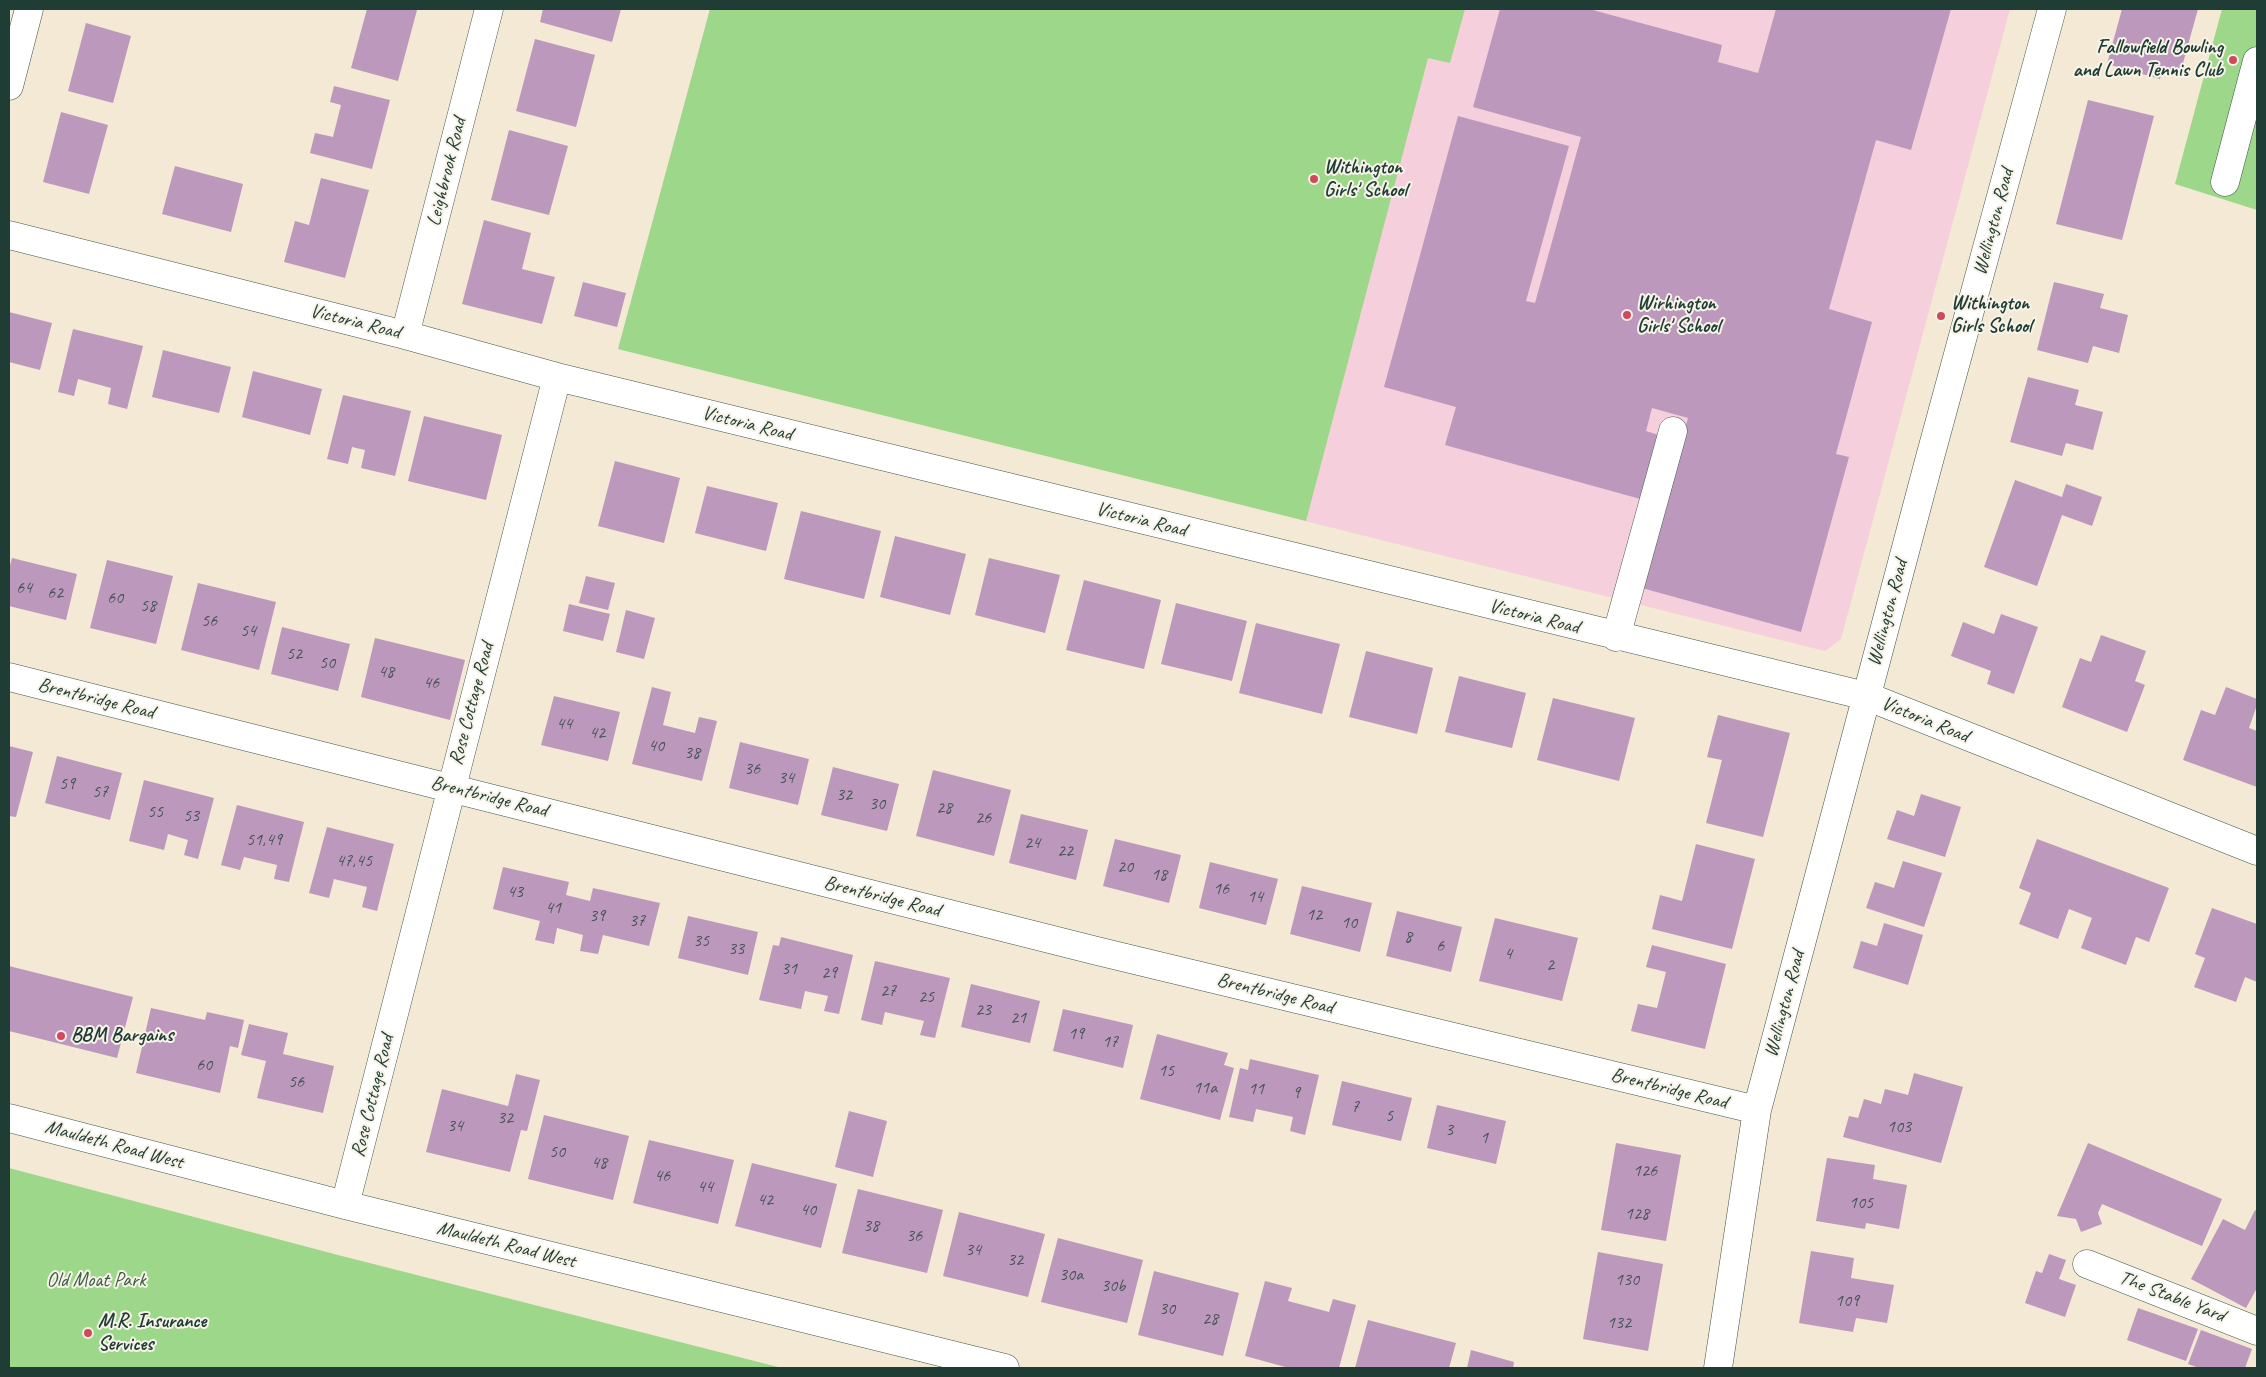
<!DOCTYPE html>
<style>
body{margin:0}
#map{position:relative;width:2266px;height:1377px;overflow:hidden;background:#f4e9d4;font-family:Caveat,sans-serif}
canvas{display:block}
.frame{position:absolute;inset:0;border:10px solid #1f3d34;pointer-events:none}
</style>
<div id="map">
<canvas width="2266" height="1377"></canvas>
<div class="frame"></div>
</div>
<script>
const context = document.querySelector('canvas').getContext('2d');
context.lineJoin = 'round';
function fillPath(path, color) {
  context.fillStyle = color;
  context.fill(path, 'evenodd');
}
function shape(rows) {
  const path = new Path2D();
  for (const r of rows) {
    path.moveTo(r[0], r[1]);
    for (let i = 2; i < r.length; i += 2) path.lineTo(r[i], r[i + 1]);
  }
  return path;
}
function stroke(path, color, width, dash) {
  context.strokeStyle = color;
  context.lineWidth = width;
  context.lineCap = dash ? 'butt' : 'round';
  context.setLineDash(dash || []);
  context.stroke(path);
}
function write(font, color, halo, rows, align = 'center') {
  context.font = font + ' Caveat,sans-serif';
  context.lineWidth = 4;
  context.setLineDash([]);
  context.textBaseline = 'middle';
  context.strokeStyle = halo;
  context.fillStyle = color;
  for (const [text, x, y, turn = 0] of rows) {
    context.save();
    context.translate(x, y);
    context.rotate((+turn || 0) * Math.PI / 180);
    context.textAlign = isNaN(turn) ? turn : align;
    if (halo) context.strokeText(text, 0, 0);
    context.fillText(text, 0, 0);
    context.restore();
  }
}
fillPath(shape([
 [710,9,2010,9,1841,639,1825,651,618,349]
]), '#f5cfdb');
fillPath(shape([
 [710,9,1465,9,1450,63,1428,58,1306,521,618,349],
 [2222,9,2257,9,2257,210,2175,184],
 [9,1168,338,1255,782,1368,9,1368]
]), '#9dd789');
fillPath(shape([
 [367,9,417,10,398,81,351,68],
 [543,9,621,9,612,42,540,22],
 [1500,9,1589,9,1722,45,1718,62,1758,73,1776,9,1951,9,1911,150,1876,140,1829,309,1872,322,1836,454,1849,457,1801,632,1642,588,1688,418,1652,408,1646,431,1662,436,1644,500,1445,445,1456,407,1384,387,1458,116,1569,146,1526,301,1535,303,1581,137,1473,107],
 [2122,9,2198,9,2180,74,2163,69,2160,79,2107,64],
 [86,23,131,36,113,103,68,91],
 [535,39,595,55,576,127,516,111],
 [334,86,390,100,372,169,310,153,315,133,333,137,341,105,330,102],
 [2088,100,2154,116,2122,240,2056,224],
 [61,112,108,125,89,194,43,182],
 [509,130,568,146,549,215,491,200],
 [175,166,243,184,231,232,162,214],
 [321,178,369,190,345,278,284,262,295,221,309,225],
 [484,220,531,233,522,269,555,277,542,324,462,304],
 [583,282,626,293,617,327,574,316],
 [2054,282,2104,294,2100,308,2128,315,2119,353,2093,346,2088,363,2037,350],
 [9,312,52,323,40,370,9,362],
 [73,329,143,346,127,409,108,404,111,388,78,379,74,396,58,392],
 [163,350,231,367,219,413,152,397],
 [253,371,322,389,310,435,242,417],
 [2028,377,2079,390,2075,405,2103,412,2093,450,2066,443,2062,456,2010,442],
 [343,395,411,411,395,476,361,468,365,450,352,447,348,464,327,459],
 [424,416,502,435,486,500,408,481],
 [615,461,680,478,664,543,598,526],
 [2015,480,2062,497,2066,484,2102,497,2092,526,2062,515,2037,586,1984,567],
 [707,486,778,503,766,551,695,533],
 [801,511,881,531,864,599,784,579],
 [895,536,966,554,950,615,880,597],
 [12,558,77,574,66,620,9,606,9,569],
 [989,558,1060,575,1045,633,975,615],
 [107,560,173,576,156,644,90,628],
 [586,576,615,583,608,610,579,603],
 [1084,580,1161,600,1144,669,1066,650],
 [198,583,276,602,259,670,181,650],
 [1176,603,1247,621,1232,681,1161,664],
 [569,604,610,614,603,641,563,631],
 [626,610,655,618,644,659,616,652],
 [2001,614,2038,627,2014,694,1987,684,1991,671,1951,656,1963,622,1994,634],
 [1256,623,1340,644,1322,714,1239,693],
 [282,627,350,644,338,691,271,674],
 [2101,635,2146,651,2135,681,2145,685,2127,732,2062,707,2080,658,2091,662],
 [375,638,465,660,450,720,361,697],
 [1366,651,1433,668,1417,734,1349,717],
 [1459,676,1526,693,1512,748,1445,732],
 [652,687,671,692,663,725,695,733,699,717,717,721,702,781,632,764],
 [2226,687,2257,699,2257,705,2249,728,2257,731,2257,787,2183,760,2201,710,2215,715],
 [554,696,620,712,608,761,541,745],
 [1553,698,1635,718,1619,781,1537,760],
 [1718,715,1790,733,1763,837,1706,823,1722,760,1707,757],
 [740,742,809,759,798,805,729,788],
 [9,746,33,752,16,817,9,816],
 [57,756,122,773,110,820,45,803],
 [833,767,899,784,887,831,821,815],
 [933,770,1011,790,994,856,916,836],
 [144,780,214,798,198,859,184,855,188,840,168,834,164,850,129,841],
 [1921,794,1961,807,1945,857,1887,839,1897,810,1914,816],
 [237,805,304,822,289,882,274,879,277,865,244,857,240,870,221,865],
 [1021,814,1088,830,1076,880,1009,863],
 [327,827,394,844,377,911,362,907,367,887,334,879,329,898,309,893],
 [1115,839,1181,855,1169,903,1103,886],
 [2037,839,2169,888,2149,942,2136,937,2126,965,2081,948,2092,918,2069,909,2058,939,2019,924,2031,893,2019,888],
 [1696,844,1755,859,1732,949,1652,929,1660,895,1682,901],
 [1903,861,1942,873,1924,927,1866,908,1875,882,1894,888],
 [1210,862,1278,879,1266,925,1199,908],
 [503,867,569,882,566,895,590,901,593,888,660,903,649,946,603,935,598,954,580,951,583,935,557,928,554,944,535,940,540,921,493,909],
 [1302,886,1372,903,1360,952,1290,934],
 [2212,908,2257,924,2257,982,2245,977,2236,1002,2194,987,2205,958,2195,954],
 [1397,911,1462,927,1451,972,1386,956],
 [688,916,758,932,748,975,678,958],
 [1495,918,1578,938,1562,1001,1479,981],
 [1884,923,1923,935,1908,985,1853,968,1861,941,1877,946],
 [781,937,853,955,839,1014,824,1011,828,996,805,991,801,1009,759,1000,773,945,779,946],
 [1652,945,1726,964,1705,1049,1631,1031,1638,1004,1657,1008,1666,972,1646,967],
 [875,961,950,978,935,1038,920,1035,924,1021,885,1012,882,1025,861,1020],
 [9,966,133,997,117,1058,9,1031],
 [971,984,1040,1001,1030,1043,961,1027],
 [151,1008,205,1020,207,1012,244,1020,238,1048,230,1046,220,1093,136,1073],
 [1063,1009,1133,1025,1123,1068,1053,1051],
 [249,1024,288,1033,283,1054,334,1066,323,1113,257,1098,266,1061,241,1055],
 [1157,1034,1228,1053,1224,1065,1234,1068,1220,1120,1140,1099],
 [1250,1059,1319,1075,1305,1135,1290,1131,1293,1117,1256,1109,1253,1122,1229,1117,1240,1068,1248,1070],
 [1914,1073,1963,1087,1941,1163,1843,1137,1849,1116,1858,1118,1864,1099,1881,1104,1885,1089,1908,1095],
 [516,1074,540,1080,527,1131,521,1130,510,1172,426,1152,442,1089,508,1106],
 [1342,1081,1412,1098,1401,1141,1332,1125],
 [1437,1105,1506,1121,1496,1164,1427,1148],
 [849,1111,887,1121,873,1177,835,1167],
 [544,1115,629,1136,613,1200,528,1179],
 [649,1140,734,1160,718,1224,633,1203],
 [1616,1143,1681,1155,1666,1241,1601,1230],
 [2088,1143,2222,1199,2202,1246,2102,1204,2098,1213,2102,1224,2081,1232,2076,1219,2057,1216],
 [1827,1158,1875,1165,1873,1179,1907,1185,1899,1229,1866,1223,1865,1229,1816,1221],
 [752,1163,837,1184,821,1248,735,1226],
 [858,1189,943,1210,927,1273,842,1253],
 [2255,1210,2257,1211,2257,1288,2246,1308,2191,1279,2223,1219,2245,1230],
 [959,1212,1045,1234,1028,1297,943,1276],
 [1058,1238,1143,1260,1127,1323,1041,1302],
 [1811,1251,1854,1258,1851,1278,1894,1285,1887,1323,1856,1318,1853,1332,1799,1323],
 [1598,1252,1663,1264,1648,1351,1583,1339],
 [2049,1254,2066,1260,2059,1279,2076,1285,2065,1317,2025,1303,2036,1271,2042,1273],
 [1154,1271,1239,1293,1223,1356,1138,1335],
 [1265,1281,1292,1288,1288,1301,1329,1312,1333,1299,1356,1305,1339,1368,1289,1368,1245,1356],
 [2138,1308,2198,1329,2186,1361,2127,1340],
 [1368,1320,1456,1343,1449,1368,1355,1368],
 [2201,1330,2252,1349,2245,1368,2199,1368,2188,1364],
 [1471,1350,1514,1362,1513,1368,1467,1368]
]), '#bc98bd');
const minor = shape([
 [9,86,29,9],
 [2225,182,2257,61],
 [9,235,405,335,557,377,1866,696,2257,851],
 [405,335,489,9],
 [1616,637,1673,431],
 [9,677,1097,951,1757,1110],
 [9,1118,345,1205,1005,1368],
 [345,1205,557,377],
 [2087,1264,2257,1331],
 [1718,1368,1757,1110,1929,461,2052,9]
]);
stroke(minor, '#3f574c', 29);
stroke(minor, '#fff', 28);
for (const [x, y, r, color] of [
 [2233,60,5,"#d1495b"],
 [1314,179,5,"#d1495b"],
 [1627,315,5,"#d1495b"],
 [1941,316,5,"#d1495b"],
 [61,1036,5,"#d1495b"],
 [88,1333,5,"#d1495b"]
]) {
  const dot = new Path2D();
  dot.arc(x, y, r, 0, 2 * Math.PI);
  context.fillStyle = color;
  context.fill(dot);
  stroke(dot, '#f7f3e8', 2);
}
write('18px', '#465456', null, [
 ["64",24,588],
 ["62",55,593],
 ["60",115,598],
 ["58",148,606],
 ["56",209,621],
 ["54",248,631],
 ["52",294,654],
 ["50",327,663],
 ["48",386,672],
 ["46",431,683],
 ["44",564,724],
 ["42",597,733],
 ["40",656,746],
 ["38",692,753],
 ["36",752,769],
 ["34",786,778],
 ["59",67,784],
 ["57",100,792],
 ["32",844,795],
 ["30",877,804],
 ["28",944,808],
 ["55",155,812],
 ["53",191,816],
 ["26",983,818],
 ["51,49",264,840],
 ["24",1032,843],
 ["22",1065,851],
 ["47,45",354,861],
 ["20",1125,867],
 ["18",1159,875],
 ["16",1221,889],
 ["43",515,892],
 ["14",1255,897],
 ["41",553,908],
 ["12",1314,915],
 ["39",597,916],
 ["37",637,921],
 ["10",1349,923],
 ["8",1408,937],
 ["35",701,941],
 ["6",1440,946],
 ["33",736,949],
 ["4",1508,954],
 ["2",1550,965],
 ["31",789,969],
 ["29",829,973],
 ["27",888,991],
 ["25",926,997],
 ["23",983,1010],
 ["21",1018,1018],
 ["19",1076,1034],
 ["17",1110,1042],
 ["60",204,1065],
 ["15",1166,1071],
 ["56",296,1082],
 ["11a",1205,1088],
 ["11",1256,1089],
 ["9",1296,1093],
 ["7",1355,1107],
 ["5",1389,1116],
 ["32",505,1118],
 ["34",455,1126],
 ["103",1899,1127],
 ["3",1449,1130],
 ["1",1484,1138],
 ["50",557,1152],
 ["48",599,1163],
 ["126",1645,1171],
 ["46",662,1176],
 ["44",705,1187],
 ["42",765,1200],
 ["105",1861,1203],
 ["40",808,1210],
 ["128",1637,1214],
 ["38",871,1226],
 ["36",914,1236],
 ["34",973,1250],
 ["32",1015,1260],
 ["30a",1071,1275],
 ["130",1627,1280],
 ["30b",1113,1286],
 ["109",1847,1301],
 ["30",1167,1309],
 ["28",1210,1319],
 ["132",1619,1323]
]);
write('bold 20px', '#1f3d34', '#f7f3e8', [
 ["Fallowfield Bowling",2223,48,"right"],
 ["and Lawn Tennis Club",2223,71,"right"],
 ["Withington",1324,168],
 ["Girls' School",1324,191],
 ["Wirhington",1637,304],
 ["Girls' School",1637,327],
 ["Withington",1951,304],
 ["Girls School",1951,327],
 ["BBM Bargains",71,1036],
 ["M.R. Insurance",98,1322],
 ["Services",98,1345]
], 'left');
write('20px', '#1f3d34', '#f7f3e8', [
 ["Leighbrook Road",447,172,-76],
 ["Wellington Road",1994,222,-75],
 ["Victoria Road",355,322,14],
 ["Victoria Road",747,424,14],
 ["Victoria Road",1141,520,14],
 ["Wellington Road",1888,613,-75],
 ["Victoria Road",1534,617,14],
 ["Brentbridge Road",96,699,14],
 ["Rose Cottage Road",472,704,-75],
 ["Victoria Road",1925,720,22],
 ["Brentbridge Road",489,797,14],
 ["Brentbridge Road",882,897,14],
 ["Brentbridge Road",1275,994,14],
 ["Wellington Road",1785,1004,-75],
 ["Brentbridge Road",1669,1089,14],
 ["Rose Cottage Road",373,1096,-76],
 ["Mauldeth Road West",114,1145,15],
 ["Mauldeth Road West",506,1245,14],
 ["The Stable Yard",2172,1297,21]
]);
write('20px', '#385c45', '#f7f3e8', [
 ["Old Moat Park",96,1281]
]);
</script>
